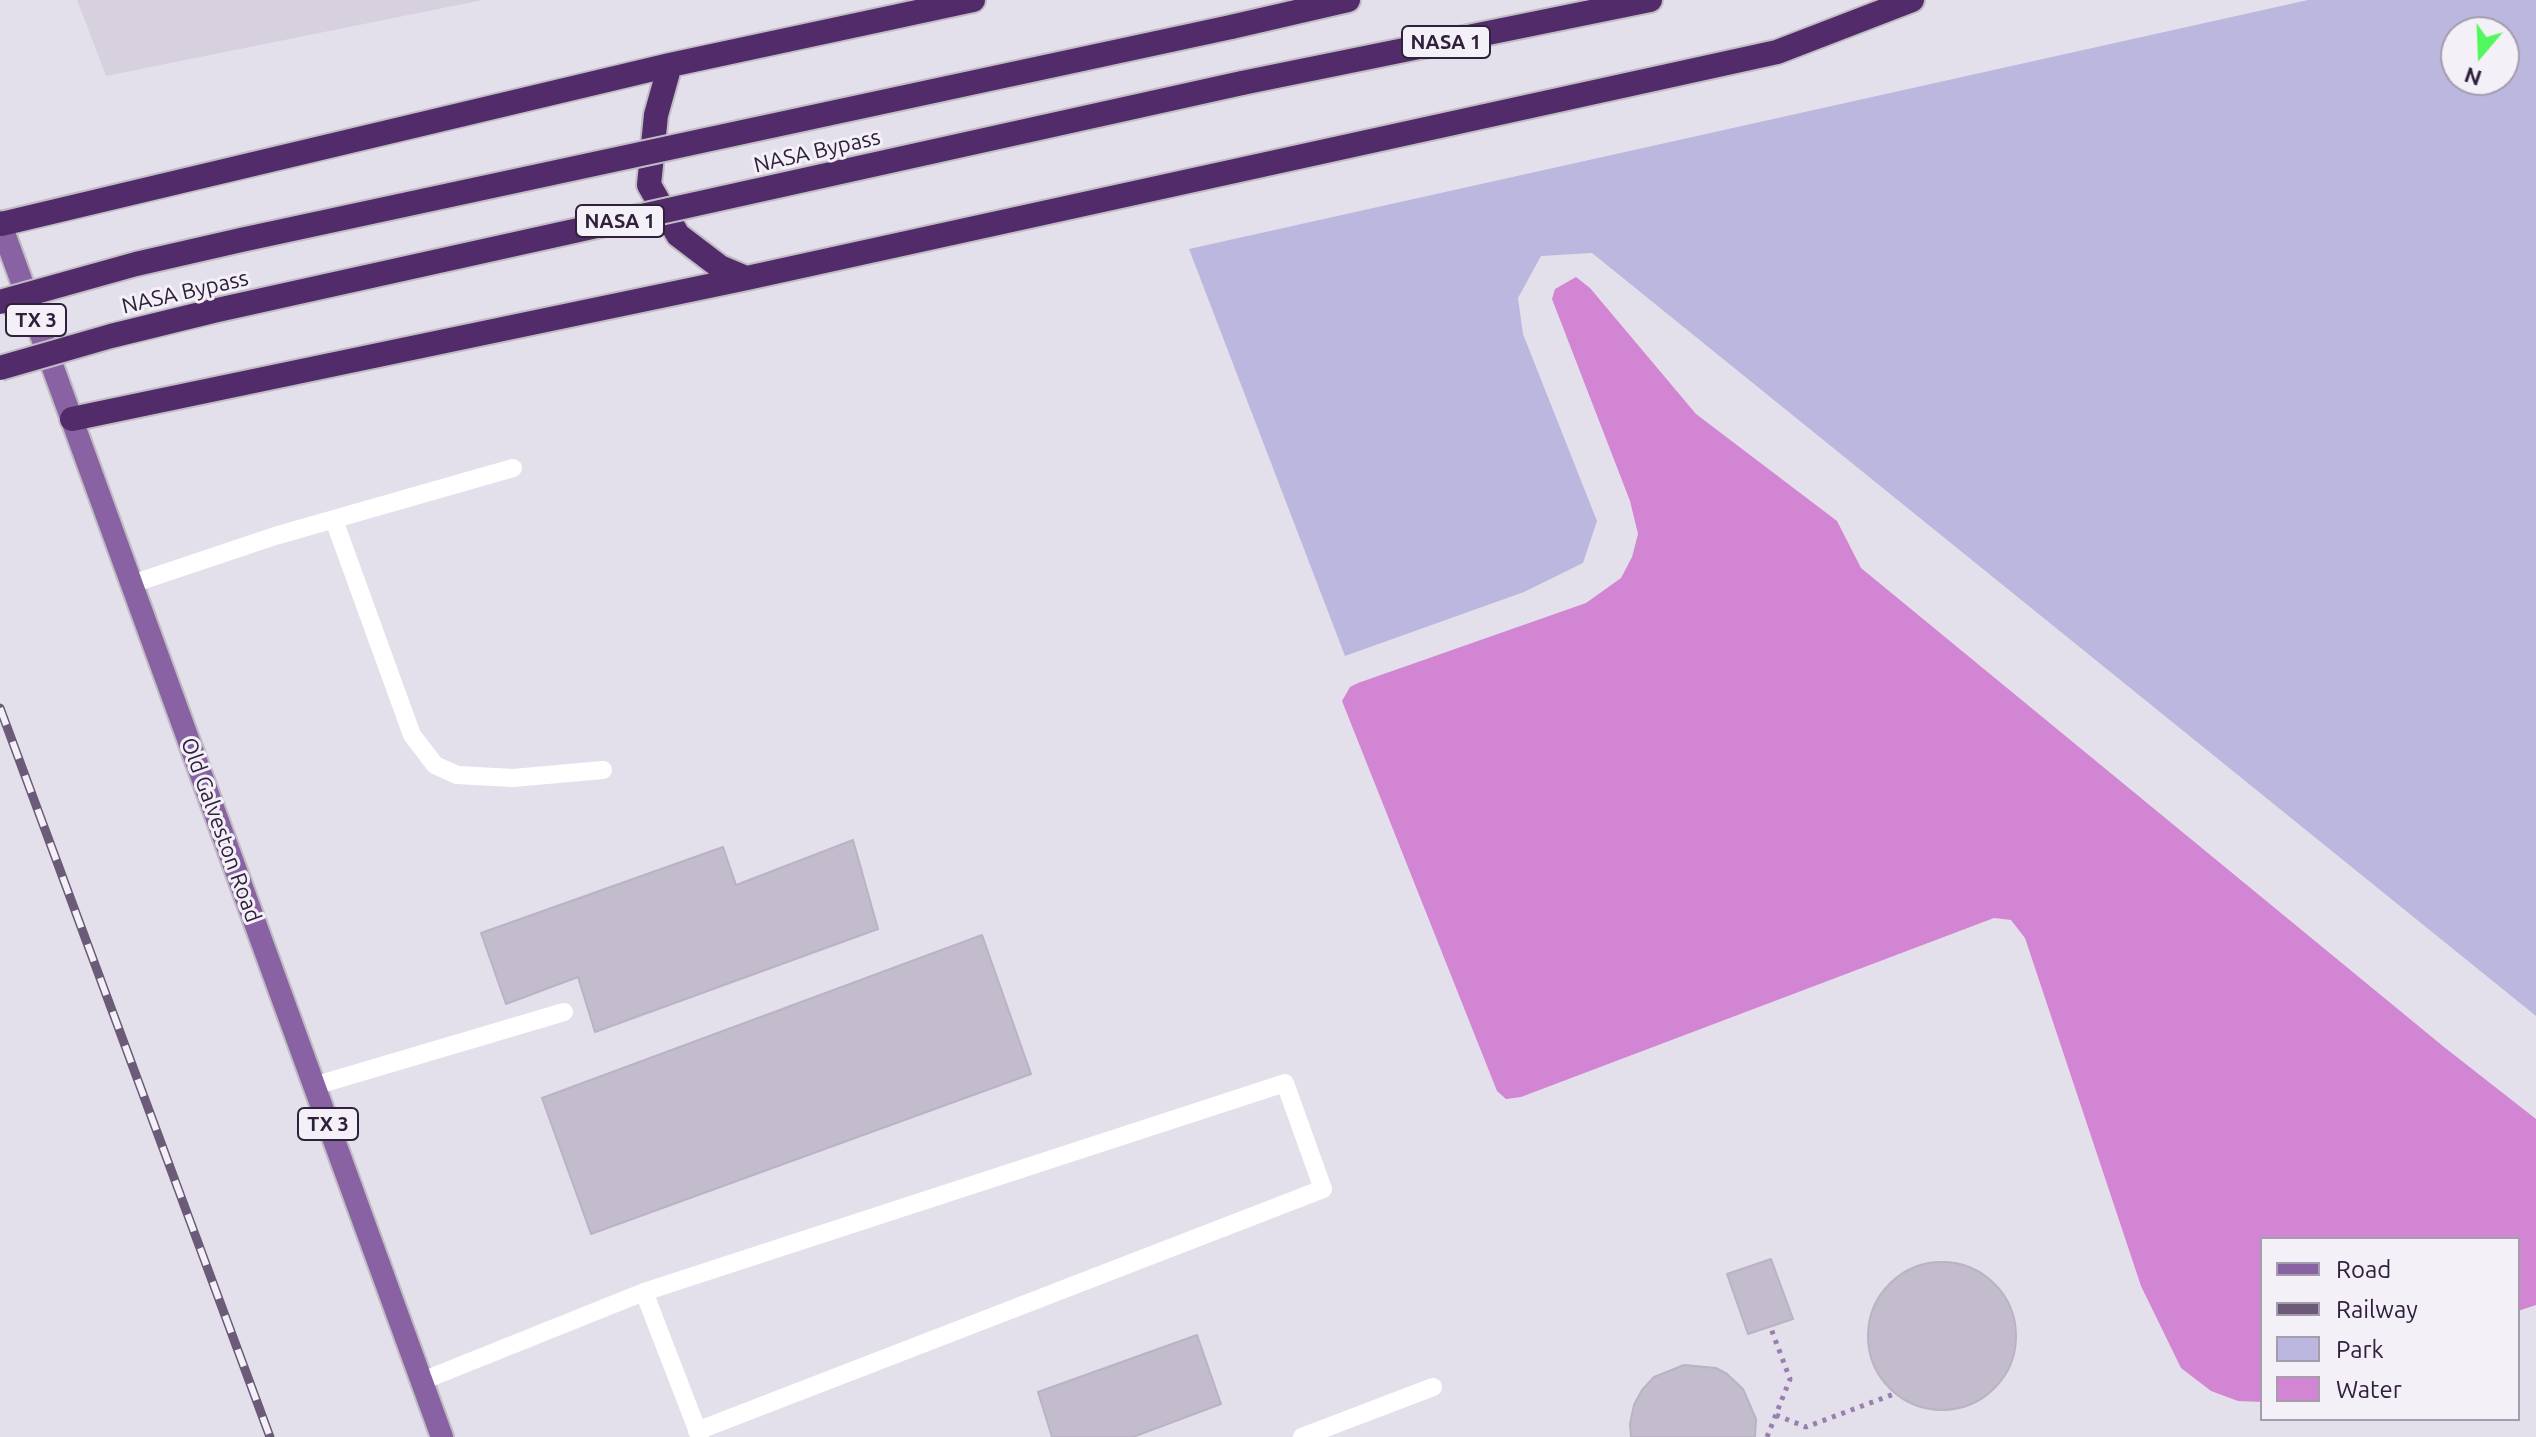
<!DOCTYPE html>
<style>
body{margin:0}
#map{position:relative;width:2536px;height:1437px;overflow:hidden;background:#e4e0eb;font-family:Ubuntu,sans-serif}
canvas{display:block}
.legend{position:absolute;left:2260px;top:1237px;width:260px;height:184px;box-sizing:border-box;background:#f3f0f8;border:2px solid #a59dad;margin:0;padding:10px 14px;list-style:none;font-size:24px;color:#30203c}
.legend li{display:flex;align-items:center;gap:16px;height:40px}
.legend b{width:40px;border:2px solid #a59dad}
.north{position:absolute;left:2440px;top:16px;width:80px;height:80px;box-sizing:border-box;background:#f3f0f8;border:2px solid #a59dad;border-radius:50%;rotate:199deg;font-size:22px;font-weight:700;line-height:32px;text-align:center;color:#30203c}
.north::after{content:'';display:block;margin:auto;width:28px;height:36px;background:#52f75f;clip-path:polygon(50% 0,100% 100%,50% 72%,0 100%)}
</style>
<div id="map">
<canvas width="2536" height="1437"></canvas>
<ul class="legend">
<li><b style="height:10px;background:#8862a3"></b>Road</li>
<li><b style="height:10px;background:#6b5a78"></b>Railway</li>
<li><b style="height:22px;background:#bbb7de"></b>Park</li>
<li><b style="height:22px;background:#d285d3"></b>Water</li>
</ul>
<div class="north">N</div>
</div>
<script>
const context = document.querySelector('canvas').getContext('2d');
context.lineJoin = 'round';
function fillPath(path, color) {
  context.fillStyle = color;
  context.fill(path, 'evenodd');
}
function shape(rows) {
  const path = new Path2D();
  for (const r of rows) {
    if (r.length === 3) {
      path.moveTo(r[0] + r[2], r[1]);
      path.arc(r[0], r[1], r[2], 0, 2 * Math.PI);
      continue;
    }
    path.moveTo(r[0], r[1]);
    for (let i = 2; i < r.length; i += 2) path.lineTo(r[i], r[i + 1]);
  }
  return path;
}
function stroke(path, color, width, dash) {
  context.strokeStyle = color;
  context.lineWidth = width;
  context.lineCap = dash ? 'butt' : 'round';
  context.setLineDash(dash || []);
  context.stroke(path);
}
function write(font, color, halo, rows, align = 'center') {
  context.font = font + ' Ubuntu,sans-serif';
  context.lineWidth = 6;
  context.setLineDash([]);
  context.textBaseline = 'middle';
  context.strokeStyle = halo;
  context.fillStyle = color;
  for (const [text, x, y, turn = 0] of rows) {
    context.save();
    context.translate(x, y);
    context.rotate((+turn || 0) * Math.PI / 180);
    context.textAlign = isNaN(turn) ? turn : align;
    if (halo) context.strokeText(text, 0, 0);
    context.fillText(text, 0, 0);
    context.restore();
  }
}
fillPath(shape([
 [77,0,483,0,106,76]
]), '#d7d1df');
fillPath(shape([
 [2308,0,2536,0,2536,1016,1592,253,1541,256,1518,298,1523,334,1597,521,1583,563,1524,592,1345,656,1189,249],
 [2456,32,2504,32,2504,80,2456,80]
]), '#bbb7de');
fillPath(shape([
 [1576,277,1590,288,1696,414,1837,521,1861,568,2444,1047,2536,1119,2536,1305,2518,1311,2518,1239,2262,1239,2262,1402,2238,1401,2211,1391,2181,1368,2141,1286,2025,938,2011,920,1994,918,1521,1097,1506,1099,1497,1091,1342,701,1350,687,1358,683,1586,603,1621,578,1632,557,1638,534,1630,501,1552,299,1555,289]
]), '#d285d3');
const building = shape([
 [853,840,878,929,595,1032,578,977,506,1004,481,933,723,847,736,885,853,840],
 [982,935,1031,1074,591,1234,542,1098,982,935],
 [1771,1259,1793,1319,1748,1334,1727,1274,1771,1259],
 [1942,1336,74],
 [1197,1335,1221,1404,1133,1437,1052,1437,1038,1392,1197,1335],
 [1684,1365,1716,1368,1727,1374,1743,1389,1756,1419,1755,1437,1631,1437,1630,1424,1634,1405,1642,1390,1654,1377,1684,1365]
]);
fillPath(building, '#c3bccc');
stroke(building, '#bab2c5', 2);
const primary = shape([
 [0,222,442,1437]
]);
const motorway = shape([
 [1231,27,1348,0],
 [670,65,656,115,649,185,678,235,720,267,746,278],
 [1242,83,1650,0],
 [1,224,670,65,973,0],
 [72,419,747,278,1777,52,1912,0]
]);
stroke(primary, '#c1bcc4', 26);
stroke(motorway, '#c1bcc4', 28);
stroke(shape([
 [1776,1415,1806,1427,1894,1394],
 [1767,1437,1790,1379,1770,1326]
]), '#997fb0', 5, [4, 6]);
stroke(shape([
 [334,520,412,735,435,765,457,775,513,778,603,770],
 [132,584,275,536,513,468],
 [314,1086,564,1012],
 [644,1292,700,1437],
 [422,1381,644,1292,1285,1083,1323,1189,697,1431],
 [1302,1437,1433,1387]
]), '#fff', 18);
stroke(primary, '#8862a3', 22);
stroke(motorway, '#522b6a', 24);
const rail = shape([
 [0,708,270,1437]
]);
stroke(rail, '#6b5a78', 9);
stroke(rail, '#f3f0f8', 6, [18]);
const motorwayBridge = shape([
 [0,302,136,264,241,240,1231,27],
 [0,368,111,336,213,311,1242,83]
]);
stroke(motorwayBridge, '#c1bcc4', 28, []);
stroke(motorwayBridge, '#522b6a', 24);
for (const [x, y, w] of [
 [1446,42,88],
 [620,221,88],
 [36,320,60],
 [328,1124,60]
]) {
  const box = new Path2D();
  box.roundRect(x - w / 2, y - 16, w, 32, 6);
  context.fillStyle = '#f3f0f8';
  context.fill(box);
  stroke(box, '#30203c', 2);
}
write('bold 20px', '#30203c', null, [
 ["NASA 1",1446,42],
 ["NASA 1",620,221],
 ["TX 3",36,320],
 ["TX 3",328,1124]
]);
write('22px', '#30203c', '#f3f0f8', [
 ["NASA Bypass",817,151,-13],
 ["NASA Bypass",185,292,-13],
 ["Old Galveston Road",221,830,70]
]);
</script>
